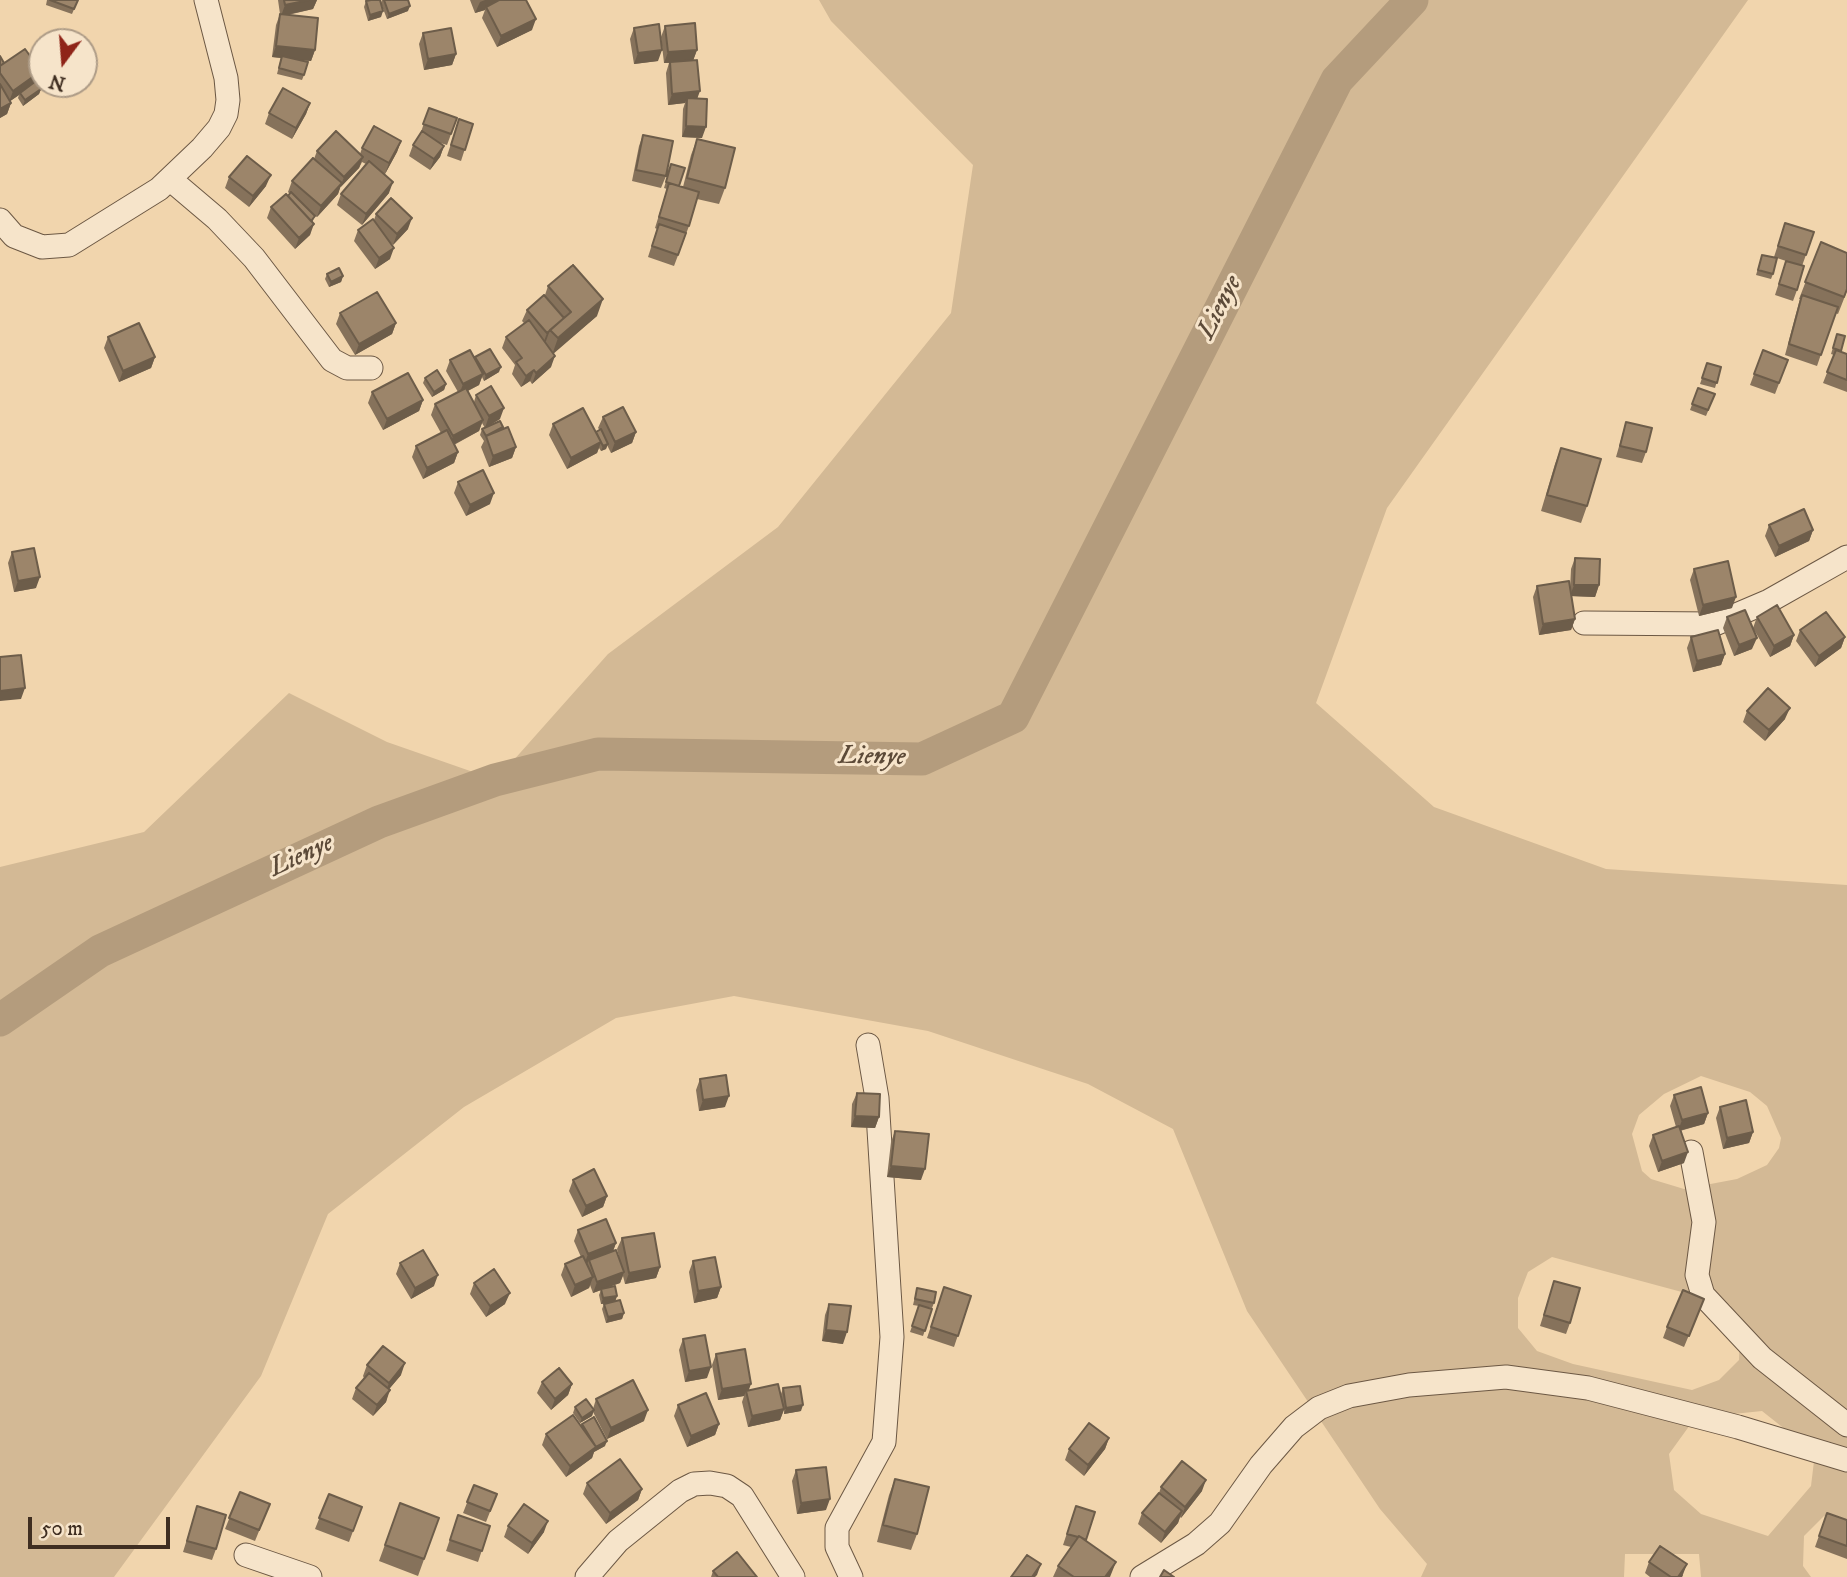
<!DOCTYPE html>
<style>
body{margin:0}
#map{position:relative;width:1847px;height:1577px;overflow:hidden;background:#f1d5ad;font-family:"IM FELL DW Pica",serif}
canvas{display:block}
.north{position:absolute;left:28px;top:28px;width:70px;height:70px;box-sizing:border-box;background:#f6e4ca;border:2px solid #ad9b86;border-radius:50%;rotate:196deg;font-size:19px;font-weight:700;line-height:28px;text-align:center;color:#3f2e21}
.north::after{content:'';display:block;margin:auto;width:24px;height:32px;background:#8f2418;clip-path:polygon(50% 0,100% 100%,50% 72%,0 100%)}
.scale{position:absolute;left:28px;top:1517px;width:142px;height:32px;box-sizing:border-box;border:4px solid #3f2e21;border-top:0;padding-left:9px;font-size:21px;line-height:24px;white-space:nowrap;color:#3f2e21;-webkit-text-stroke:5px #f6e4ca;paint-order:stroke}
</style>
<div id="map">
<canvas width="1847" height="1577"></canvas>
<div class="north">N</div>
<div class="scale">50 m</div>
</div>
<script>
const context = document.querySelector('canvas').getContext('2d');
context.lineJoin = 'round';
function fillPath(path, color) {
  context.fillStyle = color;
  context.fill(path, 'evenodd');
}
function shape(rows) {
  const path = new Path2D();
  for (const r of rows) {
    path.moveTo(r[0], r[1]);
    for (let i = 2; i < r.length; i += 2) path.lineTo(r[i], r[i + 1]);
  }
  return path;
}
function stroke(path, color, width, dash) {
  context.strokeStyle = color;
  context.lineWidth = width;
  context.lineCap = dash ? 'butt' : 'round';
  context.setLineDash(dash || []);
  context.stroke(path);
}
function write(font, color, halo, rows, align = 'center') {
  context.font = font + ' "IM FELL DW Pica",serif';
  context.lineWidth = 6;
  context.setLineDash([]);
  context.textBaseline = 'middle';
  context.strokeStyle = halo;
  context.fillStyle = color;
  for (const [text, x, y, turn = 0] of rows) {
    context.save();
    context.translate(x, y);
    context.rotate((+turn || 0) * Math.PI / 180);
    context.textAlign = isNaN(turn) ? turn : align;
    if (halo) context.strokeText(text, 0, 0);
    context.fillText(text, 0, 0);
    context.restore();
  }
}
fillPath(shape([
 [819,0,1748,0,1387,508,1316,703,1434,807,1606,869,1847,885,1847,1523,1824,1516,1804,1536,1803,1566,1811,1577,1701,1577,1699,1554,1625,1554,1624,1577,1421,1577,1427,1564,1380,1509,1247,1311,1173,1129,1088,1084,928,1031,734,996,616,1018,464,1107,328,1214,261,1376,114,1577,0,1577,0,867,144,832,289,693,387,742,496,780,608,654,778,527,951,313,973,165,831,21],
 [1701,1076,1750,1092,1767,1106,1781,1138,1779,1148,1767,1165,1737,1179,1684,1189,1651,1179,1642,1171,1632,1134,1639,1115,1664,1094],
 [1552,1257,1730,1305,1740,1331,1739,1360,1719,1380,1692,1390,1573,1364,1537,1351,1518,1328,1518,1298,1528,1272],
 [1762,1411,1815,1453,1811,1486,1768,1536,1701,1514,1674,1490,1669,1454,1695,1418]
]), '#d3b995');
stroke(shape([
 [0,1020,100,951,379,822,495,780,598,754,922,759,1013,717,1337,80,1412,0]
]), '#b49c7d', 33);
const minor = shape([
 [171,180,217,219,254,258,332,360,347,368,371,368],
 [0,220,14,236,42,247,69,245,159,189,202,148,219,128,226,114,228,100,226,78,206,0],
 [1584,623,1715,624,1769,601,1847,557],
 [1691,1152,1704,1222,1697,1275,1703,1295,1762,1358,1847,1425],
 [246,1555,310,1577],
 [587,1577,618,1541,680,1491,694,1484,710,1483,727,1486,742,1496,793,1577],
 [851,1577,837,1547,837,1528,884,1442,892,1337,877,1098,868,1045],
 [1142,1577,1196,1544,1220,1523,1261,1465,1294,1427,1319,1408,1349,1396,1409,1385,1506,1377,1588,1388,1738,1427,1847,1460]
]);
stroke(minor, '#6c5844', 25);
stroke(minor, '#f6e4ca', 23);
fillPath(shape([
 [47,0,78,0,72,14,46,5],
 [278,0,317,0,313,9,288,15,315,50,311,61,298,60,304,75,302,80,277,74,281,58,272,57,276,25,280,14],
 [382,0,408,0,408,11,387,19,382,6,381,17,368,21,364,7,366,1,381,3],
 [470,0,526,0,532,30,497,47,482,18,485,10,475,13],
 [665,26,697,50,693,60,702,138,682,137,683,109,685,103,668,105,666,73,669,63,664,63,661,37],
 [634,28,658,61,634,64,630,39],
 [423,33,456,54,452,65,424,70,419,44],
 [0,56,4,63,40,70,42,68,42,80,39,76,37,82,41,89,39,94,23,106,18,98,19,95,10,101,11,103,7,114,0,118],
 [310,103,306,114,292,139,265,124,269,113],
 [429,108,457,118,447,145,437,142,444,146,440,157,430,170,409,156,413,145,420,135],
 [459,119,473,124,461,161,447,156],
 [643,135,666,176,661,188,632,181,639,146],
 [697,139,725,188,719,204,697,199,689,226,674,266,648,257,657,229,655,228,667,189,664,188,671,164,679,186,683,187,691,155],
 [401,141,397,152,385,174,389,193,362,225,337,205,341,194,366,164,362,162,359,168,340,187,338,194,317,217,315,216,312,223,310,235,295,249,267,218,271,207,290,194,288,192,292,181,314,159,317,151,360,154,362,148],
 [229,177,266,186,249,207,225,188],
 [376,214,408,229,393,245,387,239,390,259,375,269,354,241,358,230,374,220],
 [1785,223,1814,232,1802,266,1797,290,1793,301,1775,295,1786,261,1789,262,1774,257],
 [1821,242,1847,291,1838,314,1835,313,1817,366,1785,355,1800,299,1799,299],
 [1762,255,1773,274,1771,279,1756,275],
 [327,274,343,276,341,282,329,287,325,279],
 [548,286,597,316,553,353,551,367,532,384,530,381,521,387,512,374,515,365,502,348,506,337,525,324,522,321,527,310,545,295],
 [340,313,396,323,392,334,355,355,336,324],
 [1837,334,1841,352,1847,354,1847,392,1823,383,1834,355,1831,354],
 [108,337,155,357,151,368,119,382,104,348],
 [1763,350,1788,360,1775,394,1750,385],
 [475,358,499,372,484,381,482,377,479,385,468,391,474,402,476,395,500,419,485,428,482,423,479,431,454,445,458,452,454,463,423,479,412,457,416,446,441,433,431,415,435,404,458,392,446,371,450,360],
 [1707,363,1721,367,1715,388,1700,384],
 [425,378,446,384,444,390,432,397,423,383],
 [1698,388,1715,394,1706,416,1690,410],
 [372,392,423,400,419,411,383,430,368,403],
 [603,417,636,432,632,443,611,453,607,445,606,449,601,451,599,448,597,453,567,469,549,435,553,424,596,432,600,430,598,428],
 [1626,422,1646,452,1642,463,1616,457],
 [482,429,502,429,516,447,512,458,489,467,481,447,484,441,480,435],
 [1561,448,1587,506,1581,523,1541,511,1555,464],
 [458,482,490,504,466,516,454,493],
 [1769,525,1813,530,1809,541,1775,557,1765,536],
 [12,552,36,588,14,592,8,563],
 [1575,558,1599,585,1595,597,1571,596,1575,619,1571,630,1539,635,1533,597,1537,586,1570,590,1571,569],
 [1694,569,1732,608,1699,616,1690,580],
 [1727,617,1752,649,1734,656,1723,628],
 [1757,617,1794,635,1790,646,1770,657,1753,628],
 [1800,630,1845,637,1841,648,1815,667,1796,641],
 [1691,637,1725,654,1721,665,1693,672,1687,648],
 [1747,711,1785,719,1765,741,1743,722],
 [700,1079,725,1107,699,1111,696,1090],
 [857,1093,879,1117,875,1128,851,1127,852,1104],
 [1674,1095,1708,1113,1704,1124,1680,1131,1684,1163,1658,1172,1649,1146,1653,1135,1676,1127,1670,1106],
 [1720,1107,1753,1132,1749,1143,1723,1149,1716,1118],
 [895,1131,921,1180,887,1177,891,1142],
 [573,1180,607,1196,603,1207,582,1217,569,1191],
 [578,1230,616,1243,613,1251,619,1257,617,1249,622,1238,660,1267,656,1278,625,1284,623,1276,620,1283,604,1288,617,1296,615,1301,624,1313,622,1319,606,1323,602,1309,604,1304,607,1303,601,1304,599,1295,601,1290,593,1293,590,1285,589,1288,571,1297,561,1275,565,1264,581,1257,574,1241],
 [693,1261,721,1287,717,1298,694,1303,689,1272],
 [400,1263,434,1286,411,1299,396,1274],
 [1554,1281,1570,1323,1566,1334,1540,1326],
 [474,1283,505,1304,486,1317,470,1294],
 [944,1287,971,1296,954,1347,927,1338],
 [917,1288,934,1303,932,1308,925,1307,932,1309,923,1336,910,1332,919,1306,913,1305],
 [1704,1299,1684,1347,1663,1338,1667,1327],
 [829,1304,843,1344,822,1341,825,1315],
 [683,1339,707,1378,685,1382,679,1350],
 [716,1354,749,1391,782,1402,781,1394,783,1388,801,1411,784,1414,784,1410,780,1420,748,1427,742,1402,744,1396,718,1400,712,1365],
 [367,1365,401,1375,389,1389,386,1402,373,1416,352,1399,356,1388,364,1378,363,1376],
 [542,1382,572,1384,568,1395,551,1410,537,1393],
 [596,1399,644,1421,607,1439,593,1412,592,1416,580,1423,573,1413,575,1407,593,1409],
 [678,1405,719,1424,715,1435,687,1447,674,1416],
 [582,1424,605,1446,594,1452,592,1458,566,1477,542,1445,546,1434,581,1425],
 [1109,1438,1105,1449,1084,1476,1065,1460,1069,1449],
 [796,1470,826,1510,797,1514,792,1481],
 [895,1479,917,1534,911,1550,877,1542,889,1495],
 [587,1483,642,1489,638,1500,606,1524,583,1494],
 [474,1485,497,1494,486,1522,463,1513],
 [1161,1487,1202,1491,1181,1518,1180,1517,1178,1523,1161,1543,1138,1524,1142,1513,1159,1493],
 [240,1492,270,1504,255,1541,225,1529],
 [329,1494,362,1507,349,1542,315,1529],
 [400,1503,439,1518,418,1576,379,1561],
 [1076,1506,1086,1540,1110,1577,1053,1577,1058,1566,1071,1547,1063,1545],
 [197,1507,216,1549,212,1560,183,1552],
 [1827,1513,1847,1520,1847,1559,1815,1547],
 [458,1515,490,1526,478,1562,446,1551],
 [508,1526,544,1532,528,1554,504,1537],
 [1649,1562,1683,1575,1682,1577,1650,1577,1645,1573],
 [713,1571,757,1577,711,1577]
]), '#86725b');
fillPath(shape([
 [309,0,317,0,313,9,281,16,285,5],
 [485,0,509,0,486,7,485,10,475,13,480,2],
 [410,6,408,11,387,19,389,14],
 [383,11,381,17,368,21,370,15],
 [536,19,532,30,497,47,501,36],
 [276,46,315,50,311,61,272,57],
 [662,50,658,61,634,64,638,53],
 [697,50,693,61,664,63,668,52],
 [456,54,452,65,424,70,428,59],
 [41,71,37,82,20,93,19,95,9,102,13,91],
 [41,89,39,94,23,106,25,100],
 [700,91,696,102,687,98,685,103,668,105,672,94],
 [11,103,7,114,0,118,0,109],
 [310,103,306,114,292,139,296,128],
 [686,126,706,127,702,138,682,137],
 [401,141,397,152,385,174,389,163],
 [444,146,440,157,430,170,434,159],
 [363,157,359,168,340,188,344,177],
 [271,175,266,186,249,207,253,196],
 [393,182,389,193,362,225,366,214],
 [342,183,338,194,317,217,321,206],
 [412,218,408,229,393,245,397,234],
 [314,224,310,235,295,249,299,238],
 [394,248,390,259,375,269,379,258],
 [343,276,341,282,329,287,331,282],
 [603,299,597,316,552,355,558,338],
 [396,323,392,334,355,355,359,344],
 [550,330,546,341,543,344,547,333],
 [555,356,551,367,532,384,536,373],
 [155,357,151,368,119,382,123,371],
 [501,367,499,372,484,381,486,375],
 [534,370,530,381,521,387,526,376],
 [483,374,479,385,459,395,463,384],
 [446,384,444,390,432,397,434,392],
 [423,400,419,411,383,430,387,419],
 [504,408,500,419,485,428,489,416],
 [483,420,479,431,449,447,453,436],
 [636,432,632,443,611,453,615,442],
 [601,442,597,453,567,469,571,458],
 [608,444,606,449,601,451,603,446],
 [516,447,512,458,489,467,493,456],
 [458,452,454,463,423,479,427,468],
 [494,493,490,504,466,516,470,505],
 [1813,530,1809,541,1775,557,1779,546],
 [40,577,36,588,14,592,18,581],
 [1574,585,1599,585,1595,597,1570,596],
 [1736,597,1732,608,1699,616,1703,605],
 [1575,619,1571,630,1539,635,1543,624],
 [1794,635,1790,646,1770,657,1774,646],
 [1845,637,1841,648,1815,667,1819,656],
 [1757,638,1752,649,1734,656,1739,645],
 [1725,654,1721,665,1693,672,1697,661],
 [25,688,21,699,0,701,0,691],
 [1790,708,1785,719,1765,741,1769,730],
 [729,1096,725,1107,699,1111,703,1100],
 [1708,1113,1704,1124,1678,1131,1682,1120],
 [855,1116,879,1117,875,1128,851,1127],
 [1753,1132,1749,1143,1723,1149,1727,1138],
 [1688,1152,1684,1163,1658,1172,1662,1161],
 [891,1166,925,1169,921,1180,887,1177],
 [607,1196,603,1207,582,1217,586,1206],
 [616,1243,612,1254,589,1260,587,1264,584,1265,588,1254],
 [660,1267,656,1278,625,1284,629,1273],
 [624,1272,620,1283,593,1293,597,1282],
 [438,1275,434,1286,411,1299,415,1288],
 [593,1277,589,1288,571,1297,575,1285],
 [721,1287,717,1298,694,1303,698,1291],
 [510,1293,505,1304,486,1317,490,1306],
 [617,1296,615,1302,601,1304,603,1298],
 [624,1313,622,1319,606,1323,608,1317],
 [826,1330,847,1332,843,1344,822,1341],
 [405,1363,401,1375,385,1394,389,1383],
 [711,1367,707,1378,685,1382,689,1371],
 [572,1384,568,1395,551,1410,555,1399],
 [751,1384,747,1395,746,1391,744,1396,718,1400,722,1389],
 [390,1390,386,1402,373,1416,377,1405],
 [803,1405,801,1411,784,1414,786,1408],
 [784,1409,780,1420,748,1427,752,1416],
 [594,1410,592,1416,580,1423,582,1418],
 [648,1410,644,1421,607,1439,611,1428],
 [719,1424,715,1435,687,1447,691,1436],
 [1109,1438,1105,1449,1084,1476,1088,1465],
 [607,1441,605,1446,594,1452,592,1458,566,1477,570,1466,595,1448],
 [1206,1480,1202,1491,1181,1518,1185,1507],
 [642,1489,638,1500,606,1524,610,1513],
 [830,1499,826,1510,797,1514,801,1503],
 [1182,1511,1178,1523,1161,1543,1165,1532],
 [548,1521,544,1532,528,1554,532,1543],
 [1116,1562,1110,1577,1105,1577],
 [1041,1564,1037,1575,1035,1577,1032,1577],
 [1687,1564,1682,1577,1678,1577]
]), '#6d5d4a');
const building = shape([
 [50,0,78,0,74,9,50,0],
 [284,0,309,0,285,5,284,0],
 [371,0,380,0,383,11,370,15,366,1,371,0],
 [384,0,408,0,410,6,389,14,384,0],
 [499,0,526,0,536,19,501,36,486,7,499,0],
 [280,14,318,18,315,50,276,46,280,14],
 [695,23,697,50,668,52,665,26,695,23],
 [659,24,662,50,638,53,634,28,659,24],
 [451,28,456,54,428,59,423,33,451,28],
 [25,49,41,71,13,91,0,73,0,66,25,49],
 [0,56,4,63,0,66,0,56],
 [282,56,308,62,304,75,279,68,282,56],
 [697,60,700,91,672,94,670,62,697,60],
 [36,81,41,89,25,100,20,93,36,81],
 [0,84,11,103,0,109,0,84],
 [283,88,310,103,296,128,269,113,283,88],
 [687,98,707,99,706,127,686,126,687,98],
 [429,108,457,118,451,134,423,124,429,108],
 [459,119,473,124,465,150,451,145,459,119],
 [374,126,401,141,389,163,362,148,374,126],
 [336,131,363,157,344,177,317,151,336,131],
 [422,131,444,146,434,159,413,145,422,131],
 [643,135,673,141,666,176,636,170,643,135],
 [697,139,735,148,725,188,687,178,697,139],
 [247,156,271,175,253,196,229,177,247,156],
 [313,158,342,183,321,206,292,181,313,158],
 [369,161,393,182,366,214,341,194,369,161],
 [671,164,685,168,679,186,666,182,671,164],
 [669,183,699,192,689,226,659,217,669,183],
 [291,192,315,216,311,221,288,196,291,192],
 [286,194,314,224,299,238,271,207,286,194],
 [391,198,412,218,397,234,376,214,391,198],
 [373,219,394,248,379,258,358,230,373,219],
 [1785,223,1814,232,1806,255,1778,246,1785,223],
 [659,224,686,233,678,255,652,246,659,224],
 [1821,242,1847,253,1847,289,1844,297,1805,282,1821,242],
 [1762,255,1777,258,1773,274,1758,270,1762,255],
 [1786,261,1804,266,1797,290,1779,284,1786,261],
 [573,265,603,299,558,338,550,330,571,312,548,286,573,265],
 [339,268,343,276,331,282,327,274,339,268],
 [377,292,396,323,359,344,340,313,377,292],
 [544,295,564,318,547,333,527,310,544,295],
 [1802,295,1838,307,1821,355,1789,344,1802,295],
 [529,320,555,356,536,373,534,370,526,376,516,362,522,358,506,337,529,320],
 [139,323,155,357,123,371,108,337,139,323],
 [1837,334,1845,336,1841,351,1833,348,1837,334],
 [490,349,501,367,486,375,475,357,490,349],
 [470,350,483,374,463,384,450,360,470,350],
 [1763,350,1788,360,1779,383,1754,374,1763,350],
 [1836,350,1847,354,1847,380,1827,372,1836,350],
 [1707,363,1721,367,1717,383,1702,378,1707,363],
 [437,370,446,384,434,392,425,378,437,370],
 [408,373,423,400,387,419,372,392,408,373],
 [491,386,504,408,489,416,476,395,491,386],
 [466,388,483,420,453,436,435,404,466,388],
 [1698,388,1715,394,1708,410,1692,404,1698,388],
 [623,407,636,432,615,442,603,417,623,407],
 [583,408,601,442,571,458,553,424,583,408],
 [500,421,503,427,486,436,482,429,500,421],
 [1626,422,1652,428,1646,452,1620,446,1626,422],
 [508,427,516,447,493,456,486,436,508,427],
 [601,429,608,444,603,446,596,432,601,429],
 [447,430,458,452,427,468,416,446,447,430],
 [1561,448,1601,459,1587,506,1547,495,1561,448],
 [483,470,494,493,470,505,458,482,483,470],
 [1804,509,1813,530,1779,546,1769,525,1804,509],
 [34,548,40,577,18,581,12,552,34,548],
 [1575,558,1600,559,1599,585,1574,585,1575,558],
 [1728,561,1736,597,1703,605,1694,569,1728,561],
 [1569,581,1575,619,1543,624,1537,586,1569,581],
 [1777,605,1794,635,1774,646,1757,617,1777,605],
 [1745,610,1757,638,1739,645,1727,617,1745,610],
 [1826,612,1845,637,1819,656,1800,630,1826,612],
 [1718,630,1725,654,1697,661,1691,637,1718,630],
 [21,655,25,688,0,691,0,657,21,655],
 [1768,688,1790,708,1769,730,1747,711,1768,688],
 [726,1075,729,1096,703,1100,700,1079,726,1075],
 [1701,1087,1708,1113,1682,1120,1674,1095,1701,1087],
 [857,1093,880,1094,879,1117,855,1116,857,1093],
 [1746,1100,1753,1132,1727,1138,1720,1107,1746,1100],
 [1679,1126,1688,1152,1662,1161,1653,1135,1679,1126],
 [895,1131,929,1134,925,1169,891,1166,895,1131],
 [594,1169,607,1196,586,1206,573,1180,594,1169],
 [606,1219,616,1243,588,1254,578,1230,606,1219],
 [654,1233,660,1267,629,1273,622,1238,654,1233],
 [423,1250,438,1275,415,1288,400,1263,423,1250],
 [616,1250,624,1272,597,1282,589,1260,616,1250],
 [583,1256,593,1277,575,1285,565,1264,583,1256],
 [715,1257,721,1287,698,1291,693,1261,715,1257],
 [494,1269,510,1293,490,1306,474,1283,494,1269],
 [1554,1281,1580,1288,1570,1323,1544,1315,1554,1281],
 [615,1286,617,1296,603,1298,601,1289,615,1286],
 [944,1287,971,1296,958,1336,931,1327,944,1287],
 [917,1288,936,1292,934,1303,915,1299,917,1288],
 [1683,1290,1704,1299,1689,1336,1667,1327,1683,1290],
 [620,1300,624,1313,608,1317,604,1304,620,1300],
 [829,1304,851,1306,847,1332,826,1330,829,1304],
 [919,1305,932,1309,925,1331,912,1326,919,1305],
 [705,1335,711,1367,689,1371,683,1339,705,1335],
 [383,1346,405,1363,389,1383,367,1365,383,1346],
 [745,1349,751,1384,722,1389,716,1354,745,1349],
 [559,1368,572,1384,555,1399,542,1382,559,1368],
 [369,1373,390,1390,377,1405,356,1388,369,1373],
 [633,1380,648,1410,611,1428,596,1399,633,1380],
 [778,1384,784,1409,752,1416,746,1391,778,1384],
 [800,1386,803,1405,786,1408,783,1388,800,1386],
 [706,1393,719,1424,691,1436,678,1405,706,1393],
 [586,1399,594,1410,582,1418,575,1407,586,1399],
 [573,1415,596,1447,570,1466,546,1434,573,1415],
 [594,1417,607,1441,596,1447,582,1424,594,1417],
 [1089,1423,1109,1438,1088,1465,1069,1449,1089,1423],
 [620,1459,642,1489,610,1513,587,1483,620,1459],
 [1182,1461,1206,1480,1185,1507,1161,1487,1182,1461],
 [826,1467,830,1499,801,1503,796,1470,826,1467],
 [895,1479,929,1487,917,1534,883,1525,895,1479],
 [474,1485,497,1494,490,1511,467,1502,474,1485],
 [240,1492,270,1504,259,1530,229,1518,240,1492],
 [1159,1493,1182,1511,1165,1532,1142,1513,1159,1493],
 [329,1494,362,1507,353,1531,319,1518,329,1494],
 [400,1503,439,1518,424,1559,385,1545,400,1503],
 [524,1504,548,1521,532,1543,508,1526,524,1504],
 [197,1506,226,1515,216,1549,187,1541,197,1506],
 [1076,1506,1095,1512,1086,1540,1079,1536,1078,1537,1067,1534,1076,1506],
 [1827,1513,1847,1520,1847,1546,1819,1536,1827,1513],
 [458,1515,490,1526,482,1551,450,1540,458,1515],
 [1079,1536,1116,1562,1105,1577,1074,1577,1058,1566,1079,1536],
 [1660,1546,1687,1564,1678,1577,1671,1577,1649,1562,1660,1546],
 [737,1552,757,1577,718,1577,713,1571,737,1552],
 [1027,1555,1041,1564,1032,1577,1011,1577,1027,1555],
 [1164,1570,1174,1577,1160,1577,1164,1570]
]);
fillPath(building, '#9c856a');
stroke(building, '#6d5d4a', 2);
write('italic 26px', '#5c4a38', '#f6e4ca', [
 ["Lienye",1221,308,-63],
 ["Lienye",872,758,1],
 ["Lienye",302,857,-25]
]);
</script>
